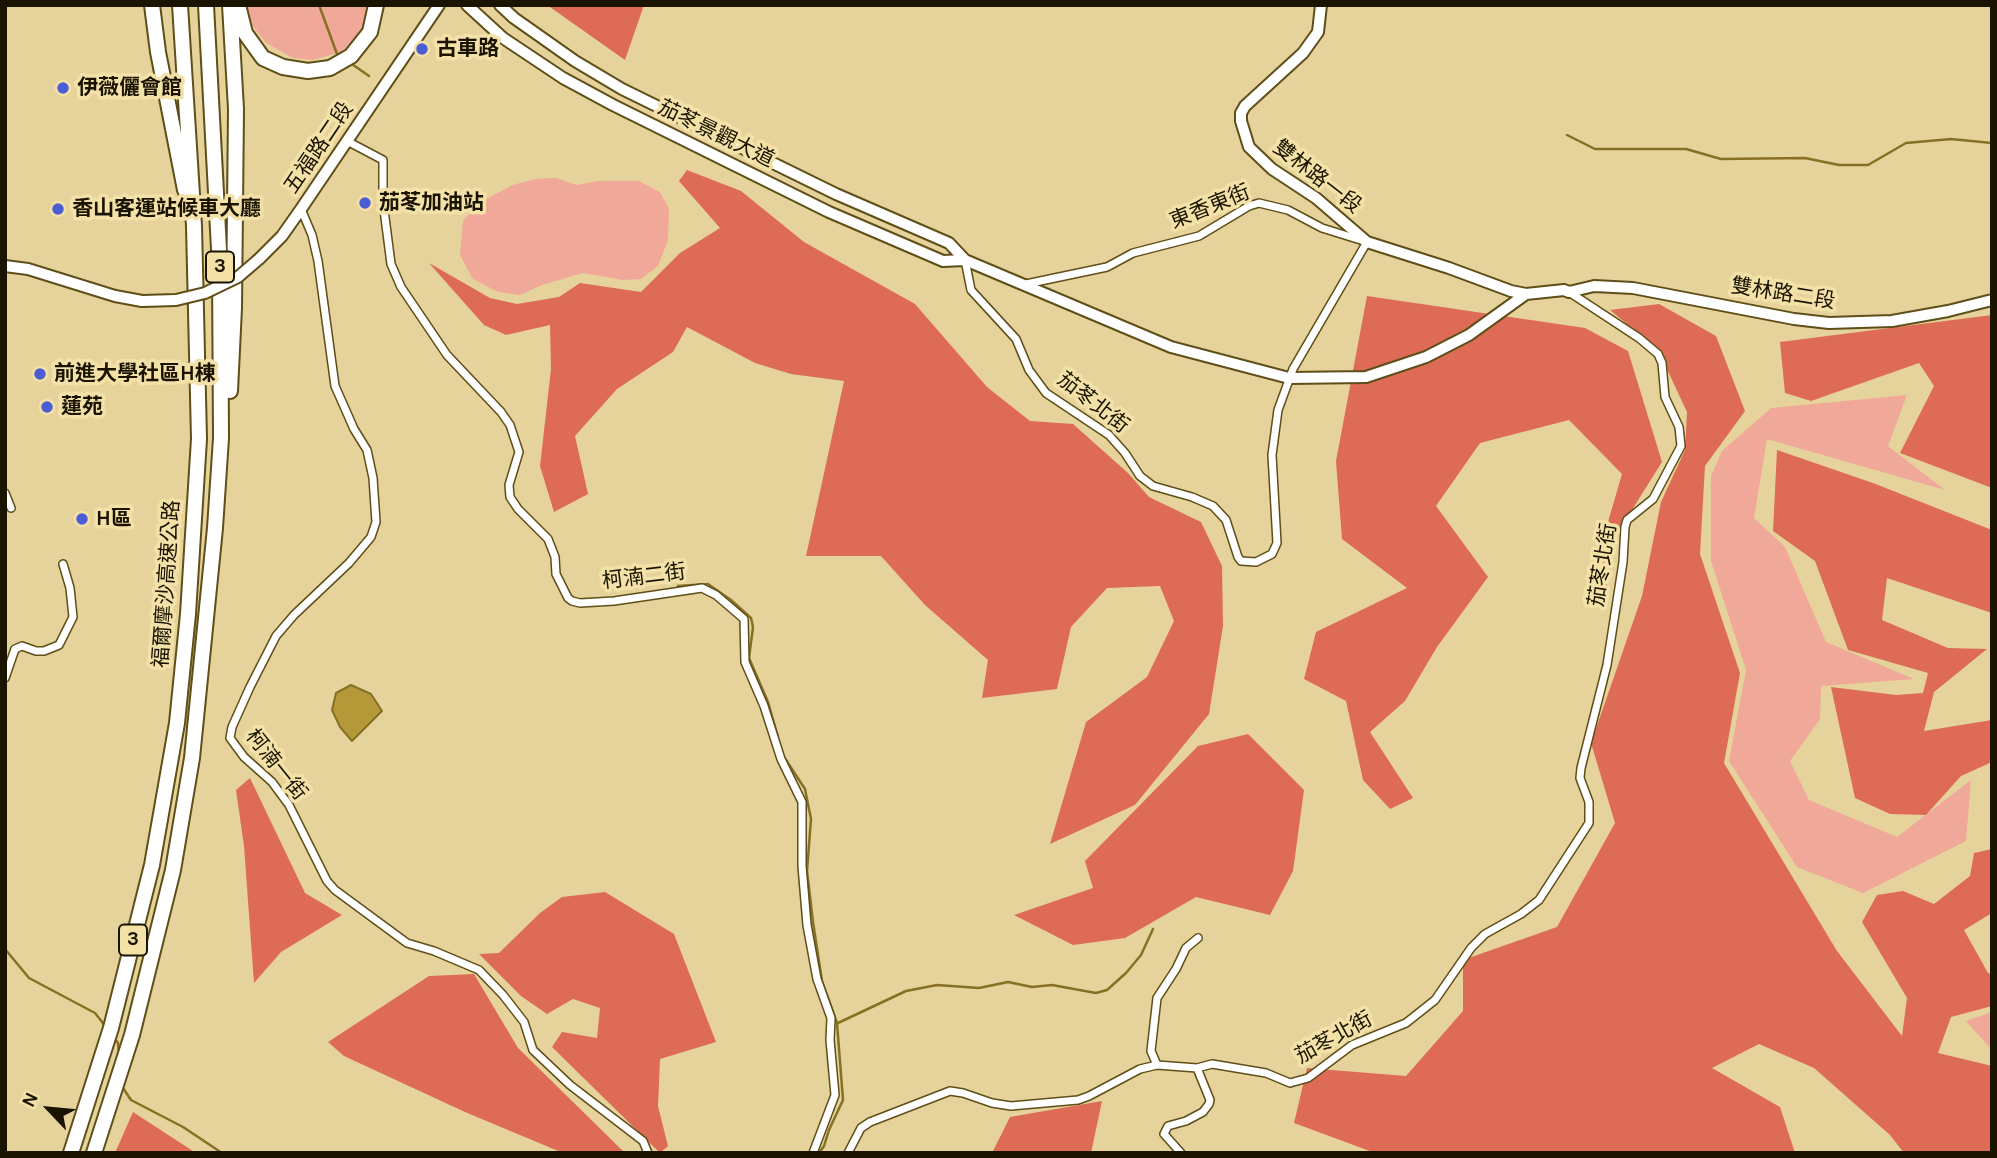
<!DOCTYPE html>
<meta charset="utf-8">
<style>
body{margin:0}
#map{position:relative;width:1997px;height:1158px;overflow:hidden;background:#e6d39b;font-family:Karla,sans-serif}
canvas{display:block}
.frame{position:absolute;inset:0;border:7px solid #191300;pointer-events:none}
.north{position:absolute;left:14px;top:1074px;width:70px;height:70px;-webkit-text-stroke:5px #f3e1a8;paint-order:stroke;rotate:296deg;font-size:19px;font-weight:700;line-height:28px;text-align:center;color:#191300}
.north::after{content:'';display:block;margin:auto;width:24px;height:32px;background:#191300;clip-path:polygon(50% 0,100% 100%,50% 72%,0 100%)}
</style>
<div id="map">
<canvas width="1997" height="1158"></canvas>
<div class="frame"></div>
<div class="north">N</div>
</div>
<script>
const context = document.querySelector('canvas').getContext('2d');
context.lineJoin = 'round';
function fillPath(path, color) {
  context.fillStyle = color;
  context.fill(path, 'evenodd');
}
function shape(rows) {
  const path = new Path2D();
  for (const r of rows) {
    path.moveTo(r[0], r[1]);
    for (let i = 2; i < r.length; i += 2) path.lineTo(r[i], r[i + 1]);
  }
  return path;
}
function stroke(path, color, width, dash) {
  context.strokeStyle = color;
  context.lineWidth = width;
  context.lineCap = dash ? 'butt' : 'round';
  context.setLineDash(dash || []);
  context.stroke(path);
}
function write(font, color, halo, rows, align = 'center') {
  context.font = font + ' Karla,"Noto Sans TC",sans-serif';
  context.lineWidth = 7;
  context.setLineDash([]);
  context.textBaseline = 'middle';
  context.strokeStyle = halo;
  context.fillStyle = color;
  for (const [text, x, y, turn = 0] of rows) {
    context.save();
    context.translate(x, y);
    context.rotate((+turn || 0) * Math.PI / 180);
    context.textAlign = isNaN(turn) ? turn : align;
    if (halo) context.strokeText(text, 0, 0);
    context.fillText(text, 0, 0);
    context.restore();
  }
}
fillPath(shape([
 [247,5,371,5,370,15,359,39,344,51,313,60,293,58,266,43,252,25],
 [556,178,577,185,598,181,639,181,660,192,669,209,668,240,658,266,641,279,623,280,583,273,542,285,520,295,498,292,473,279,460,255,463,221,482,201,513,185,535,179],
 [1907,395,1888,446,1945,490,1767,439,1754,518,1785,547,1826,642,1914,679,1821,686,1820,719,1790,761,1809,800,1897,837,1971,780,1966,841,1863,893,1797,867,1729,761,1746,670,1711,561,1711,476,1722,451,1771,408],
 [1992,1012,1992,1049,1991,1049,1966,1021]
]), '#f0a899');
fillPath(shape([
 [547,5,644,5,625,60],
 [687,170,741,191,804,242,915,304,987,387,1030,421,1073,424,1128,473,1149,497,1201,522,1222,566,1223,626,1209,714,1135,805,1050,844,1086,722,1147,677,1174,621,1160,586,1107,588,1071,627,1057,689,982,698,988,660,925,605,881,556,806,556,844,381,791,374,755,363,687,327,673,352,617,389,575,436,588,494,554,512,540,466,551,369,550,325,506,335,484,325,429,263,490,298,517,304,559,297,580,283,641,292,680,253,720,228,679,181],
 [1367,296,1585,328,1628,351,1662,462,1615,537,1605,596,1600,600,1596,594,1596,563,1622,474,1569,420,1480,443,1436,506,1488,577,1437,647,1405,701,1370,732,1413,798,1390,809,1363,780,1346,701,1304,679,1316,632,1407,588,1342,539,1336,461],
 [1659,304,1716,336,1745,411,1705,466,1700,554,1740,673,1724,763,1837,951,1902,1036,1907,998,1862,922,1877,895,1903,891,1934,904,1970,876,1974,853,1992,849,1992,913,1964,930,1988,973,1992,974,1992,1006,1951,1017,1938,1053,1992,1066,1992,1153,1904,1153,1890,1135,1814,1068,1759,1044,1712,1068,1780,1107,1795,1153,1375,1153,1294,1123,1307,1068,1406,1076,1463,1011,1463,960,1557,927,1615,823,1591,743,1642,596,1661,502,1685,450,1687,412,1658,350,1610,310],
 [1992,315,1992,488,1900,453,1934,386,1919,363,1811,401,1785,393,1780,342],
 [1777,450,1873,483,1992,530,1992,613,1887,578,1882,620,1948,648,1987,649,1934,692,1924,731,1992,720,1992,762,1961,776,1926,815,1890,814,1855,798,1831,687,1896,695,1923,693,1928,673,1848,650,1815,561,1773,531],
 [1248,734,1304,790,1293,871,1270,915,1196,897,1125,938,1073,945,1014,915,1093,888,1085,861,1198,746],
 [250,778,305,893,342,915,281,952,254,983,244,846,236,790],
 [605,892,674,934,716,1042,660,1059,658,1106,668,1146,660,1153,552,1047,562,1032,597,1038,600,1008,573,999,547,1014,521,996,479,954,499,953,540,913,562,897],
 [474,974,518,1048,625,1153,563,1153,465,1112,344,1056,328,1042,429,976],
 [1102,1101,1091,1153,992,1153,1010,1117],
 [133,1112,196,1153,115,1153]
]), '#de6b56');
const water = shape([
 [351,685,371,694,382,711,352,741,340,727,332,710,336,693,351,685]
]);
fillPath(water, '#b59837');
stroke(water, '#867026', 2);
stroke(shape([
 [319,5,337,54,340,56],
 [349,62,369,76],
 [1567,135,1595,149,1686,149,1721,159,1805,158,1839,165,1868,165,1906,143,1951,139,1992,143],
 [678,586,708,584,731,600,751,618,753,627,749,658,768,702,778,737],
 [784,757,805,789,811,819,807,871,813,922,822,981,837,1023,843,1100,829,1130,824,1146,819,1153],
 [5,949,29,978,95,1013,106,1027],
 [838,1023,906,991,937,985,979,988,1008,982,1032,987,1052,985,1096,993,1107,990,1126,973,1141,955,1153,929],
 [114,1038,118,1043,119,1054],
 [121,1085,131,1100,183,1127,222,1153]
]), '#867026', 2.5);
const street = shape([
 [347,141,383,160,383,202,391,264,401,287,447,355,501,412,510,425,519,452,509,485,510,497,518,509,548,539,555,557,556,574,568,598,572,601,580,603,614,601,702,588,716,595,744,619,745,662,764,706,781,759,802,802,802,866,807,925,817,979,831,1018,830,1040,835,1095,813,1153],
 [301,209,312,235,318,261,335,386,354,429,367,450,373,478,376,522,371,537,349,563,294,615,276,636,250,687,232,727,230,738,244,757,272,782,289,805,327,881,335,890,407,943,434,951,479,970,503,995,524,1022,533,1050,570,1085,643,1141,648,1153],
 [965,260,971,290,1016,339,1029,370,1046,393,1109,435,1125,453,1140,476,1153,486,1192,497,1213,506,1226,520,1238,557,1241,561,1256,562,1272,554,1277,543,1272,455,1278,410,1293,369,1367,242,1322,228,1288,210,1259,203,1249,206,1199,236,1133,253,1107,267,1026,284],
 [5,493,11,508],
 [5,678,15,649,22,646,36,651,44,651,59,645,73,617,70,588,63,564],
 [1157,1065,1151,1051,1157,998,1176,969,1186,948,1198,938],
 [848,1153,861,1128,870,1122,950,1091,963,1093,992,1103,1011,1106,1078,1100,1089,1096,1140,1069,1157,1065,1197,1068,1212,1064,1266,1073,1290,1083,1308,1078,1352,1045,1406,1023,1435,1000,1471,948,1485,934,1521,914,1539,900,1589,823,1589,802,1580,778,1581,768,1607,665,1623,562,1625,527,1627,520,1653,499,1681,446,1679,427,1665,397,1662,363,1658,354,1639,338,1569,292],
 [1181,1153,1164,1134,1168,1126,1186,1121,1203,1112,1209,1104,1210,1100,1197,1068]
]);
const secondary = shape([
 [467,5,503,38,563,78,613,105,829,212,943,261,965,260],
 [500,5,514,18,575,61,622,89,836,194,949,243,965,260,1171,347,1289,378,1366,377,1426,357,1469,335,1526,294],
 [1321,5,1318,32,1303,53,1245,106,1241,113,1241,121,1249,147,1272,169,1316,198,1367,242,1449,268,1511,291,1526,294,1564,290,1569,292,1594,286,1633,288,1794,319,1829,323,1892,321,1948,311,1992,300],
 [259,259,282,236,301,209,439,5],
 [5,266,28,269,115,296,142,301]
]);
const highway = shape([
 [152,5,158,52,185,190],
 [238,5,245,33,263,58,283,67,308,71,330,68,351,56,370,32,376,5],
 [230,391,234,308,236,109,230,5],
 [71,1153,111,1028,152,865,177,723,188,614,199,439,194,226,180,5],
 [94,1153,132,1035,173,870,192,758,215,528,221,438,220,268,206,5]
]);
stroke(street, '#5e4e17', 10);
stroke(secondary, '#5e4e17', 14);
stroke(highway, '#5e4e17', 18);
stroke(street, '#fff', 7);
stroke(secondary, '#fff', 10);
stroke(highway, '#fff', 14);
const secondaryBridge = shape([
 [142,301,176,300,205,293,238,277,259,259]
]);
stroke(secondaryBridge, '#5e4e17', 14, []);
stroke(secondaryBridge, '#fff', 10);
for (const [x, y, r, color] of [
 [422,49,7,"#4b5dd2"],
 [63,88,7,"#4b5dd2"],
 [365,203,7,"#4b5dd2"],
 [58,209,7,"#4b5dd2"],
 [40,374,7,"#4b5dd2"],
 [47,407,7,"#4b5dd2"],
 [82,519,7,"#4b5dd2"]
]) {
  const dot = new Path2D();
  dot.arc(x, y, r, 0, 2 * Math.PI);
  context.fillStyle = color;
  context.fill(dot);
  stroke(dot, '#f3e1a8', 2.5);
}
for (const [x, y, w] of [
 [220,267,28],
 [133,940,28]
]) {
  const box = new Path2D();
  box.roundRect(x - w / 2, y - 15.5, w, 31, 5);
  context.fillStyle = '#f3e1a8';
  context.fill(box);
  stroke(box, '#191300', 2);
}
write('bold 19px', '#191300', null, [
 ["3",220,267],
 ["3",133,940]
]);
write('bold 21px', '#191300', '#f3e1a8', [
 ["古車路",436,49],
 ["伊薇儷會館",77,88],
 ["茄苳加油站",379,203],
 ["香山客運站候車大廳",72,209],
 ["前進大學社區H棟",54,374],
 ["蓮苑",61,407],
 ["H區",96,519]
], 'left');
write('21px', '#191300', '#f3e1a8', [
 ["茄苳景觀大道",716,134,26],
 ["五福路二段",319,148,-56],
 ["雙林路一段",1317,177,38],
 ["東香東街",1210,207,-22],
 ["雙林路二段",1783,294,9],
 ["茄苳北街",1093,403,38],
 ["茄苳北街",1603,565,-81],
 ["柯湳二街",644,577,-7],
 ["福爾摩沙高速公路",167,584,-86],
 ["柯湳一街",276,765,51],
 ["茄苳北街",1334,1038,-29]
]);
</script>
